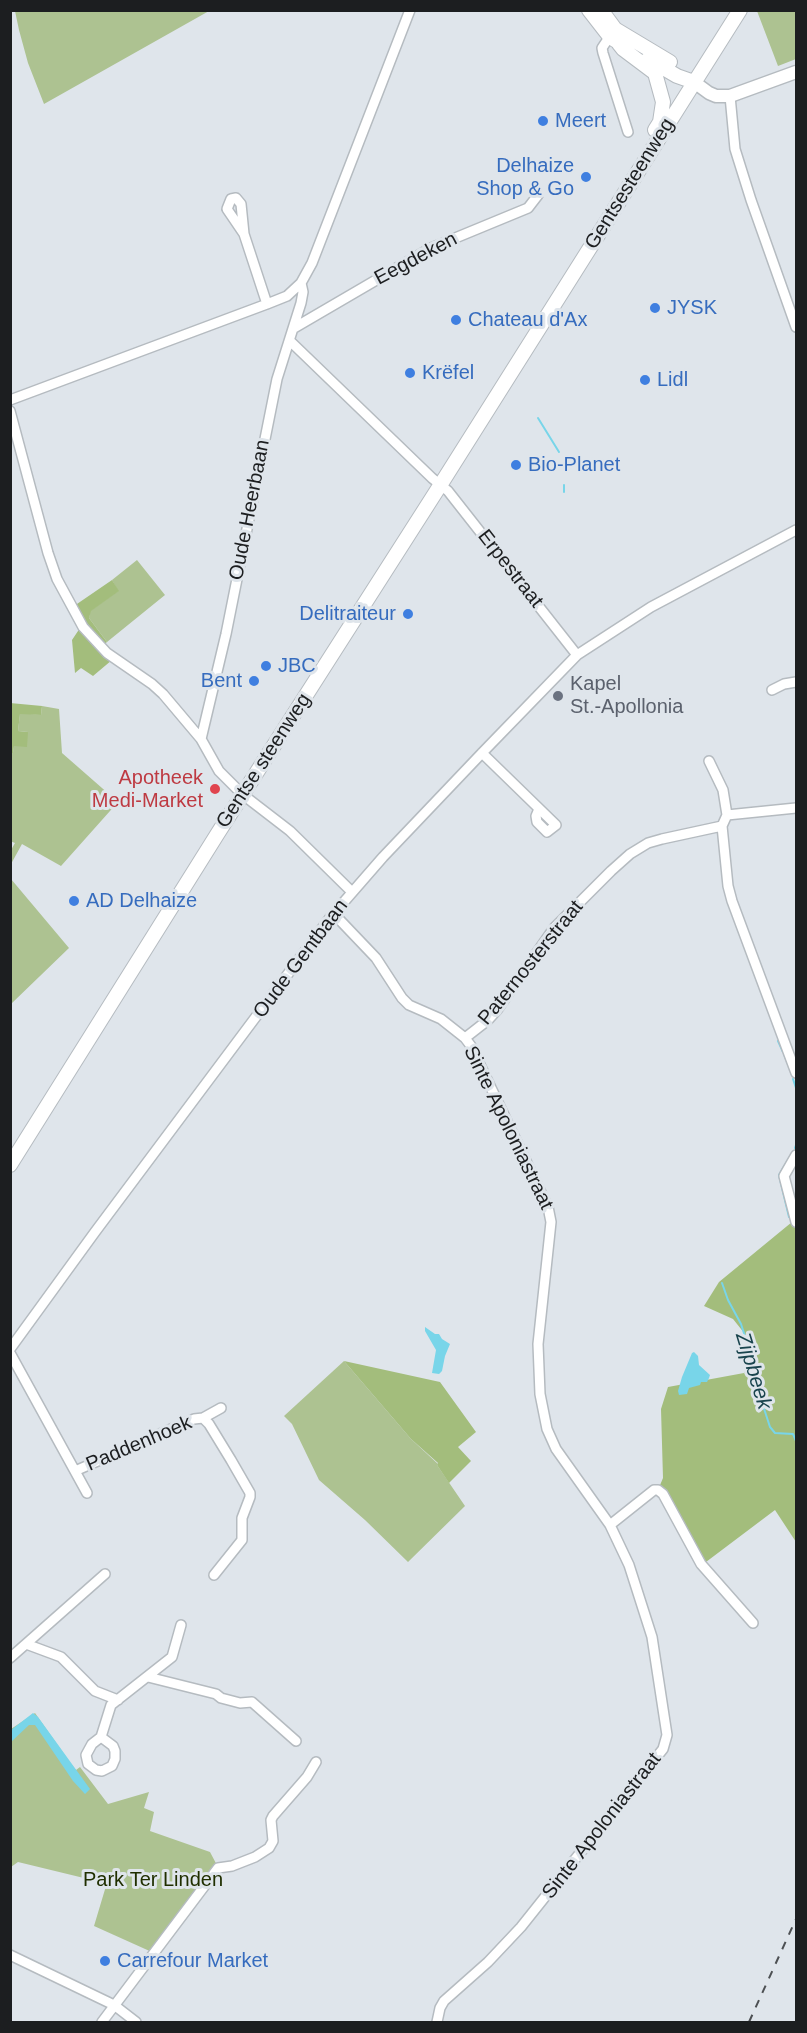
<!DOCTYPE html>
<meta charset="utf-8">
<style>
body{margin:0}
#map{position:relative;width:807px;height:2033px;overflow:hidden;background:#dfe5eb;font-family:Arial,sans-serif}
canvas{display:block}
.frame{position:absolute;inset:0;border:12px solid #1c1e20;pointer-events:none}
</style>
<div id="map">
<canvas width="807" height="2033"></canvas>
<div class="frame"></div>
</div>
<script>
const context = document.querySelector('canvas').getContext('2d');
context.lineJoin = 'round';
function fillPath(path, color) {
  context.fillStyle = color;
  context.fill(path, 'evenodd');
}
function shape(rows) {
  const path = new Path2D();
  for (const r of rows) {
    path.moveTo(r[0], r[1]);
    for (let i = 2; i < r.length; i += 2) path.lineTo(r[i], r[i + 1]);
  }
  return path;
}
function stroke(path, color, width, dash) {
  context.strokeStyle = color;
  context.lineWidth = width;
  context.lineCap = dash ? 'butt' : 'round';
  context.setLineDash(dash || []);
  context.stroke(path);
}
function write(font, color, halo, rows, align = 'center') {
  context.font = font + ' Arial,sans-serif';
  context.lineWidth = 6;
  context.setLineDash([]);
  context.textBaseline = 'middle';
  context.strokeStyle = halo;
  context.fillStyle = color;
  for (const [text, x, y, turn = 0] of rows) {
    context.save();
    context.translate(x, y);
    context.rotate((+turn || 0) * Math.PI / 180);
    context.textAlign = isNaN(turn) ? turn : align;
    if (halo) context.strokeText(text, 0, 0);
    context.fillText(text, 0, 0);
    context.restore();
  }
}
fillPath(shape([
 [15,11,15,10,209,11,44,104,28,63,19,30],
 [757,11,796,11,796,59,778,66],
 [137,560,165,595,107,642,89,618,90,611,118,591,112,580],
 [42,706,59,709,62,753,118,802,61,866,22,844,11,864,11,850,15,843,10,841,11,753,13,753,14,745,28,732,18,731,20,713,41,715],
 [11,879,69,948,11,1004,10,1004],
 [344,1361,411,1439,438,1464,437,1465,465,1506,408,1562,365,1520,319,1480,292,1424,284,1416],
 [35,1713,71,1764,76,1770,80,1767,108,1804,149,1792,144,1808,154,1812,150,1831,210,1852,219,1869,154,1953,94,1926,109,1876,91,1871,88,1879,18,1862,11,1867,11,1729]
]), '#adc291');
fillPath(shape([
 [112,580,119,591,91,611,89,618,107,642,103,645,83,621,74,606],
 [80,628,112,660,93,676,81,668,75,673,72,640],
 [10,703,42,706,41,715,20,714,18,731,28,732,27,747,14,746,13,753,11,753],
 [792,1222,796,1226,796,1542,775,1510,702,1565,658,1490,663,1478,661,1409,668,1387,744,1373,749,1339,733,1319,704,1306,719,1282],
 [344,1361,440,1382,476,1432,458,1447,471,1461,449,1483,437,1465,438,1463,411,1439]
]), '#a3bd7c');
fillPath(shape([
 [425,1327,435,1334,439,1334,442,1339,450,1344,445,1356,442,1371,439,1374,432,1373,436,1350,425,1331],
 [694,1352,698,1356,699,1365,710,1375,709,1378,707,1382,701,1382,700,1385,689,1388,687,1394,679,1395,678,1391,682,1377,692,1353],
 [33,1713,38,1717,90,1789,85,1794,73,1781,35,1725,29,1725,11,1742,11,1730]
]), '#78d5e9');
stroke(shape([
 [538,418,559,452],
 [564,485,564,492],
 [778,1041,783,1052],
 [784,1054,791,1071],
 [793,1079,796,1088],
 [795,1148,796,1145],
 [789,1217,779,1175,791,1155],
 [722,1283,728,1300,741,1324,754,1364,753,1375,770,1427,775,1433,793,1434,796,1441]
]), '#78d5e9', 2);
const minor = shape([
 [612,33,602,48,603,53,628,132],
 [730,96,735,149,751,200,796,327],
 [244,234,241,204,236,198,231,199,227,209,244,234,267,304],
 [294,328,431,248,528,208,538,195],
 [290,341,432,478,448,491,577,655],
 [10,400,267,304,287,296,301,283,312,263,410,10],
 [10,411,48,553,57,579,83,627,107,653,152,684,163,694,201,739,219,771,242,794,290,831,352,892],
 [772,690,784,684,796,682],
 [201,739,226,634,277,379,301,303,303,292,301,283],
 [482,753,556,825,547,832,537,822,536,816,539,809],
 [709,761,723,790,727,815],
 [722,826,728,886,732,901,796,1073],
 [722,826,727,815,796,808],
 [334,914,376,958,402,998,409,1005,441,1019,465,1038,471,1046,548,1207,551,1222,538,1344,540,1394,547,1429,556,1449,610,1525,629,1565,652,1637,667,1735,663,1749,521,1927,488,1962,444,2001,440,2008,437,2022],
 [465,1038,488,1020,497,1010,554,928,611,871,630,854,648,843,662,839,722,826],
 [796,1155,784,1176,796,1222],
 [10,1349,95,1232,329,919,383,857,482,753,577,655,651,607,796,530],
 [10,1353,87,1493],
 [203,1418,209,1424,231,1460,250,1493,250,1497,242,1518,242,1540,214,1575],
 [75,1471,194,1419,203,1418,221,1408],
 [610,1525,654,1490,658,1490,663,1494,701,1564,753,1623],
 [26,1644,61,1657,95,1691,118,1700],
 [10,1658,105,1574],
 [148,1677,216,1694,221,1698,240,1703,252,1702,296,1741],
 [101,1737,92,1744,86,1755,88,1764,96,1770,102,1771,112,1766,115,1759,115,1751,113,1746,101,1737,111,1705,172,1657,181,1625],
 [10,1955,114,2005,136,2022],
 [102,2022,218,1868,232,1866,255,1857,269,1848,273,1841,271,1820,273,1816,307,1777,316,1762]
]);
const secondary = shape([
 [694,82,709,93,716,96,730,96,796,72]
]);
const primary = shape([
 [589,10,610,37,626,47],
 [601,10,615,29,670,62],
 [619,44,623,49,655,73,663,102,660,122,655,130],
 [648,59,677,76,694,82],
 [10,1165,218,833,441,484,740,10]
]);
stroke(minor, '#b5bbc0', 12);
stroke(secondary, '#b5bbc0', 15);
stroke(primary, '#b5bbc0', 16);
stroke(minor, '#fff', 9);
stroke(secondary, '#fff', 12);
stroke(primary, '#fff', 14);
stroke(shape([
 [749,2022,796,1919]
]), '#4d5053', 2, [8, 8]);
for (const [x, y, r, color] of [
 [543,121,6,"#3f7fe0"],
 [586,177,6,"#3f7fe0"],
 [655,308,6,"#3f7fe0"],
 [456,320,6,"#3f7fe0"],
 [410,373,6,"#3f7fe0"],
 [645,380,6,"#3f7fe0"],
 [516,465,6,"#3f7fe0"],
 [408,614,6,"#3f7fe0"],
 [266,666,6,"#3f7fe0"],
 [254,681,6,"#3f7fe0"],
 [558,696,6,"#6b7280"],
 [215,789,6,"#e0444e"],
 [74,901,6,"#3f7fe0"],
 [105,1961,6,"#3f7fe0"]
]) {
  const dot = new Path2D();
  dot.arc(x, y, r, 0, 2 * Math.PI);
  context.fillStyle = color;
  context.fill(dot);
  stroke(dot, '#dfe5eb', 2);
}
write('20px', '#366cbe', '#dfe5eb', [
 ["Meert",555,121],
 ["Delhaize",574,166,"right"],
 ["Shop & Go",574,189,"right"],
 ["JYSK",667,308],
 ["Chateau d'Ax",468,320],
 ["Krëfel",422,373],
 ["Lidl",657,380],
 ["Bio-Planet",528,465],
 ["Delitraiteur",396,614,"right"],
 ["JBC",278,666],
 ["Bent",242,681,"right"],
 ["AD Delhaize",86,901],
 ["Carrefour Market",117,1961]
], 'left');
write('20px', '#1c1e20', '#dfe5eb', [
 ["Gentsesteenweg",630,184,-58],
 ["Eegdeken",416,259,-28],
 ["Oude Heerbaan",250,510,-79],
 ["Erpestraat",510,569,52],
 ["Gentse steenweg",264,761,-57],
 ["Oude Gentbaan",301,959,-53],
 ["Paternosterstraat",531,963,-51],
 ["Sinte Apoloniastraat",508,1128,64],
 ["Paddenhoek",139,1444,-23],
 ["Sinte Apoloniastraat",602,1826,-52]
]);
write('20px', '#5b616d', '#dfe5eb', [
 ["Kapel",570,684],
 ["St.-Apollonia",570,707]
], 'left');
write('20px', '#be3a42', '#dfe5eb', [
 ["Apotheek",203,778],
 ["Medi-Market",203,801]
], 'right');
write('20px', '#202f00', '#dfe5eb', [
 ["Park Ter Linden",153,1880]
]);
write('italic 21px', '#19444d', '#dfe5eb', [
 ["Zijpbeek",753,1371,73]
]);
</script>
